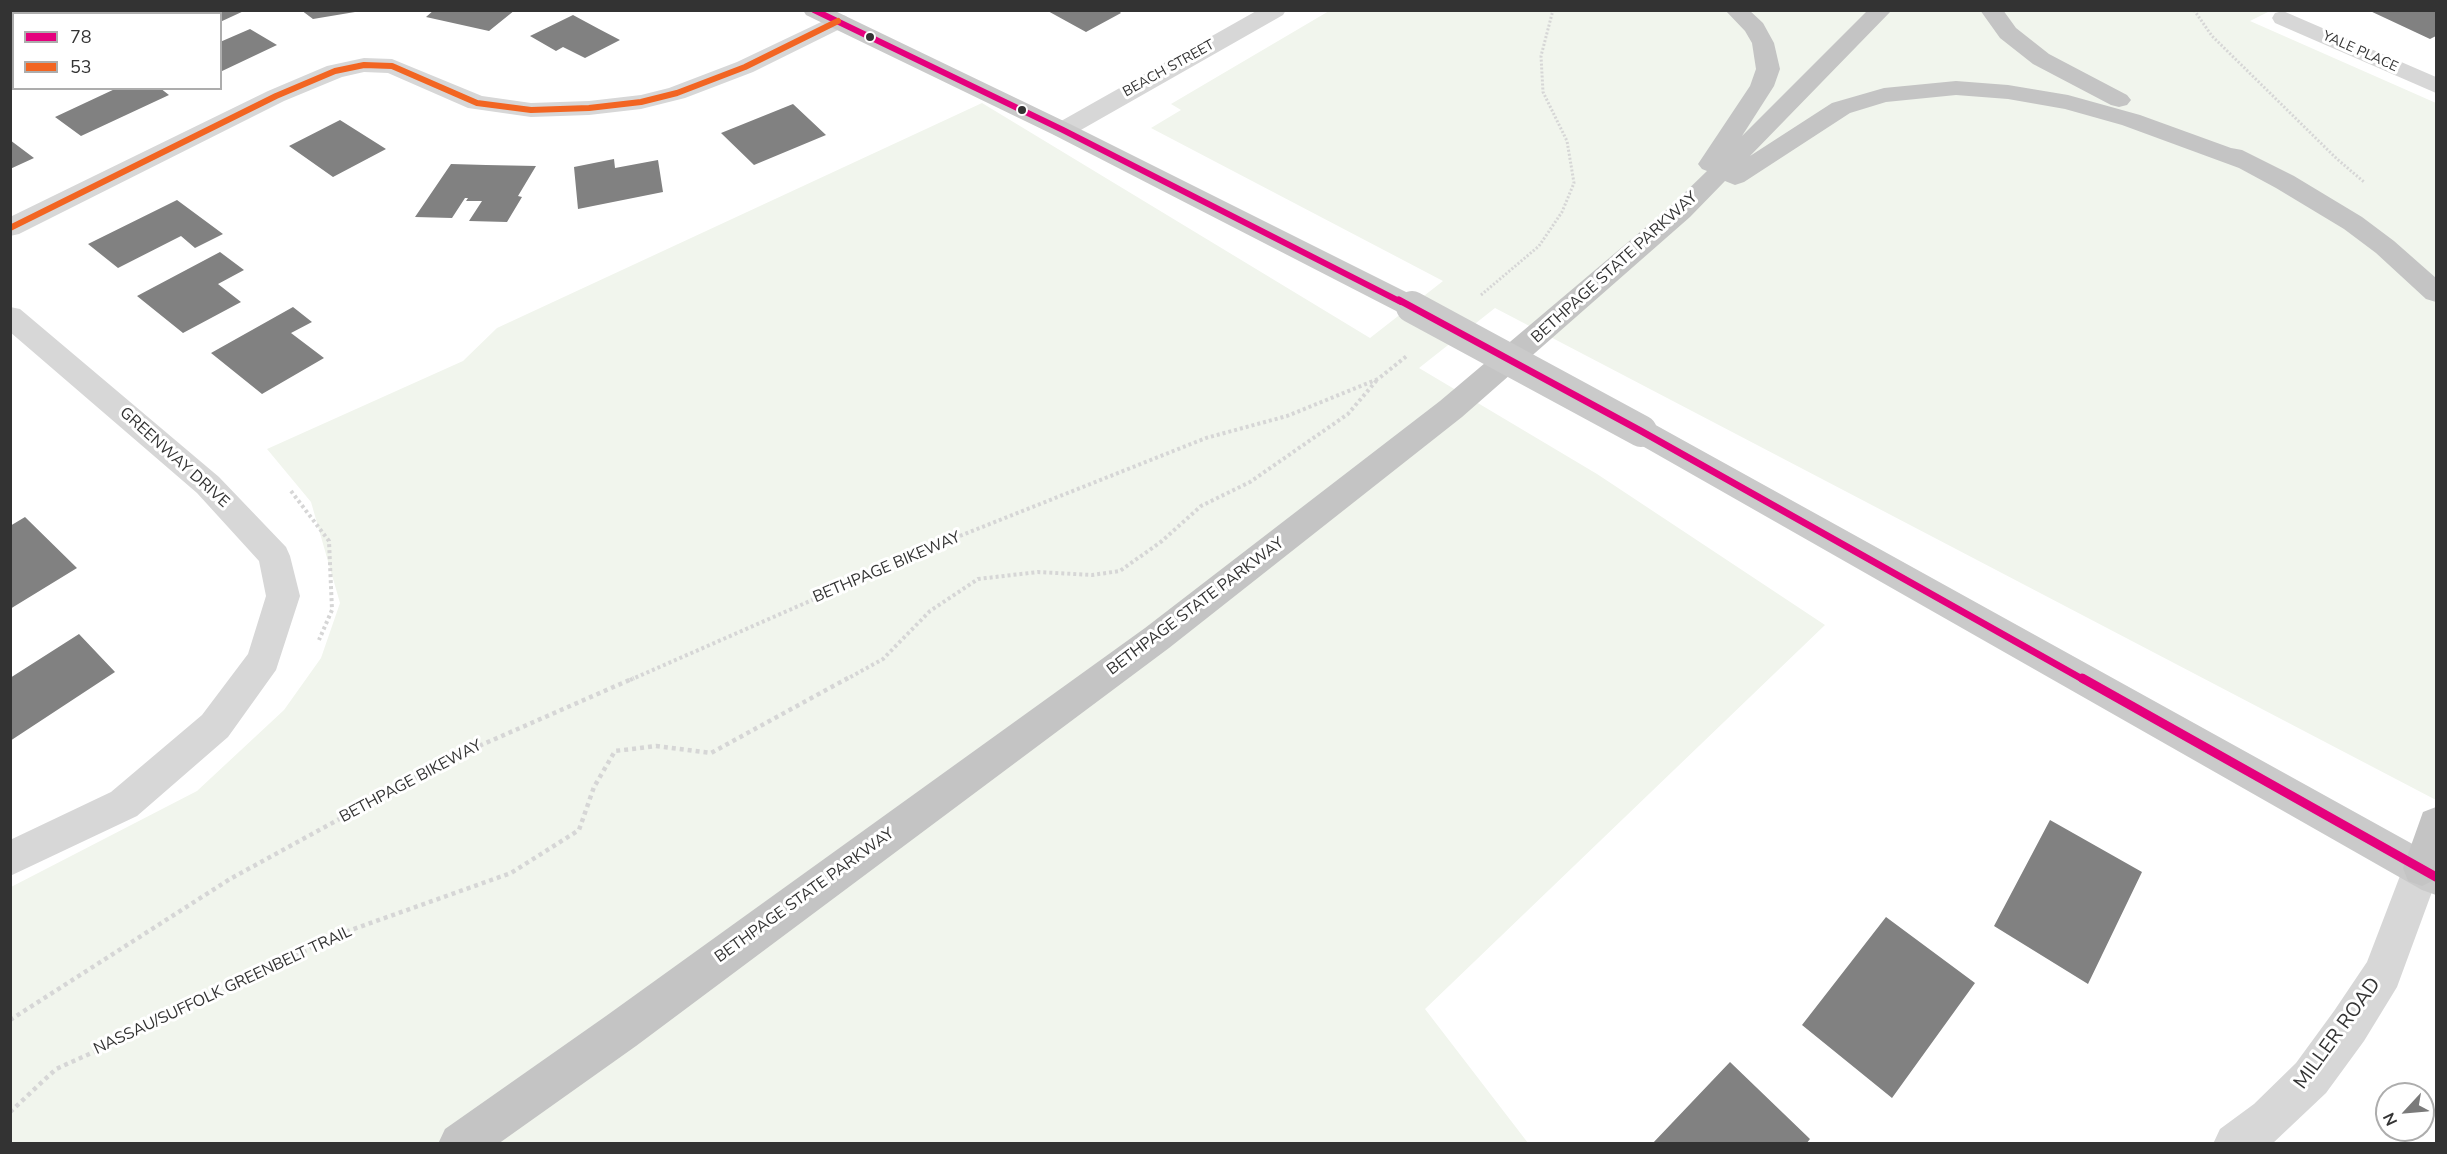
<!DOCTYPE html>
<style>
body{margin:0}
#map{position:relative;width:2447px;height:1154px;overflow:hidden;background:#fff;font-family:"Nunito Sans",sans-serif}
canvas{display:block}
.frame{position:absolute;inset:0;border:12px solid #333;pointer-events:none}
.legend{position:absolute;left:12px;top:12px;width:210px;height:78px;box-sizing:border-box;background:#fff;border:2px solid #adadad;margin:0;padding:8px 10px;list-style:none;font-size:18px;color:#333}
.legend li{display:flex;align-items:center;gap:12px;height:30px}
.legend b{width:30px;border:2px solid #adadad}
.north{position:absolute;left:2375px;top:1082px;width:60px;height:60px;box-sizing:border-box;background:#fff;border:2px solid #adadad;border-radius:50%;rotate:244deg;font-size:16px;font-weight:700;line-height:24px;text-align:center;color:#333}
.north::after{content:'';display:block;margin:auto;width:21px;height:27px;background:#7a7a7a;clip-path:polygon(50% 0,100% 100%,50% 72%,0 100%)}
</style>
<div id="map">
<canvas width="2447" height="1154"></canvas>
<div class="frame"></div>
<ul class="legend">
<li><b style="height:8px;background:#e5007d"></b>78</li>
<li><b style="height:8px;background:#f26522"></b>53</li>
</ul>
<div class="north">N</div>
</div>
<script>
const context = document.querySelector('canvas').getContext('2d');
context.lineJoin = 'round';
function fillPath(path, color) {
  context.fillStyle = color;
  context.fill(path, 'evenodd');
}
function shape(rows) {
  const path = new Path2D();
  for (const r of rows) {
    path.moveTo(r[0], r[1]);
    for (let i = 2; i < r.length; i += 2) path.lineTo(r[i], r[i + 1]);
  }
  return path;
}
function stroke(path, color, width, dash) {
  context.strokeStyle = color;
  context.lineWidth = width;
  context.lineCap = dash ? 'butt' : 'round';
  context.setLineDash(dash || []);
  context.stroke(path);
}
function write(font, color, halo, rows, align = 'center') {
  context.font = font + ' "Nunito Sans",sans-serif';
  context.lineWidth = 6;
  context.setLineDash([]);
  context.textBaseline = 'middle';
  context.strokeStyle = halo;
  context.fillStyle = color;
  for (const [text, x, y, turn = 0] of rows) {
    context.save();
    context.translate(x, y);
    context.rotate((+turn || 0) * Math.PI / 180);
    context.textAlign = isNaN(turn) ? turn : align;
    if (halo) context.strokeText(text, 0, 0);
    context.fillText(text, 0, 0);
    context.restore();
  }
}
fillPath(shape([
 [1329,11,2270,11,2250,21,2436,103,2436,800,1495,308,1419,368,1597,474,1825,625,1425,1009,1528,1143,11,1144,11,887,197,791,284,710,321,658,340,603,311,502,267,449,463,361,497,328,982,103,1370,338,1443,281,1151,128,1181,110,1171,104]
]), '#f1f5ed');
fillPath(shape([
 [199,10,246,10,220,22,220,14,192,14],
 [301,10,355,10,355,12,313,19],
 [434,10,515,10,489,31,426,17],
 [1046,10,1118,10,1121,13,1086,32],
 [2368,10,2436,10,2436,36,2430,39],
 [573,15,599,29,620,40,585,58,563,47,556,51,530,36],
 [250,29,277,45,220,72,220,42],
 [117,88,160,88,169,95,81,136,55,117],
 [793,104,826,135,754,165,721,133],
 [340,120,386,149,333,177,289,146],
 [10,140,34,158,10,169],
 [614,159,615,168,658,160,663,192,578,209,574,167],
 [451,164,486,165,536,166,518,196,522,197,507,222,469,221,482,201,466,201,468,198,465,198,452,218,415,217],
 [177,200,223,234,195,248,181,236,118,268,88,244],
 [220,252,244,270,218,284,241,302,183,333,137,296],
 [293,307,312,322,291,333,324,358,262,394,211,353],
 [25,517,77,568,10,609,10,526],
 [79,634,115,672,10,741,10,678],
 [2050,820,2142,872,2088,984,1994,926],
 [1886,917,1975,983,1892,1098,1802,1025],
 [1730,1062,1810,1139,1806,1144,1652,1144]
]), '#818181');
stroke(shape([
 [2194,10,2212,36,2337,159,2364,182],
 [1481,295,1539,246,1562,212,1574,183,1567,141,1543,92,1541,56,1553,10]
]), '#d6d6d6', 3, [2, 2]);
stroke(shape([
 [291,491,329,541,332,610,319,640],
 [630,680,942,543,1206,438,1287,416,1378,379,1408,355],
 [845,680,883,659,930,611,978,579,1038,572,1092,575,1120,571,1162,541,1201,506,1250,482,1348,414,1377,380]
]), '#d6d6d6', 4, [3, 3]);
stroke(shape([
 [10,1020,230,879,447,760,634,678],
 [10,1112,56,1069,198,1005,334,936,511,873,579,830,594,787,615,751,656,746,711,753,848,678]
]), '#d6d6d6', 4.5, [4, 4]);
fillPath(shape([
 [64,10,88,10,90,14,66,14,64,10],
 [1258,10,1286,10,1283,15,1072,135,1063,137,1054,135,1051,130,1054,125,1258,10],
 [2283,11,2436,77,2436,93,2275,23,2272,18,2275,13,2283,11],
 [838,14,846,16,849,21,846,26,753,72,685,98,641,109,589,115,531,117,468,108,388,73,364,72,342,77,284,101,19,234,10,236,10,217,268,91,327,66,364,58,392,59,482,96,531,103,589,101,641,95,669,88,737,62,838,14],
 [10,307,20,309,219,477,286,547,290,556,300,596,276,670,228,737,137,816,10,876,10,840,111,792,202,715,248,654,266,596,259,561,197,493,10,332,10,307],
 [2422,850,2436,855,2436,881,2397,987,2364,1041,2326,1093,2272,1144,2213,1144,2220,1129,2254,1104,2296,1063,2334,1011,2367,962,2408,855,2422,850]
]), '#d7d7d7');
fillPath(shape([
 [803,10,833,10,1072,125,1422,300,1426,307,1422,314,1412,316,1402,314,1054,135,806,15,803,10],
 [1641,420,1652,423,2436,857,2436,895,2422,890,1630,439,1626,431,1630,423,1641,420]
]), '#cacaca');
fillPath(shape([
 [1725,10,1749,10,1763,23,1774,43,1780,69,1774,86,1742,136,1868,10,1892,10,1750,156,1832,103,1884,88,1956,81,2008,85,2068,95,2140,115,2231,148,2242,150,2294,176,2362,217,2394,241,2436,278,2436,302,2426,299,2376,253,2344,229,2276,188,2239,168,2122,125,2065,109,2008,99,1956,95,1886,102,1850,113,1744,182,1735,185,1725,181,1690,217,1462,417,1169,648,636,1046,498,1144,438,1144,445,1129,606,1016,1145,628,1440,401,1672,205,1707,171,1702,169,1698,164,1750,86,1756,69,1752,43,1745,31,1725,10],
 [1980,10,2003,10,2016,28,2049,54,2127,95,2131,100,2127,105,2119,107,2111,105,2033,64,2000,38,1980,10],
 [2436,807,2436,879,2422,886,2408,881,2403,868,2423,812,2436,807]
]), '#c4c4c4');
stroke(shape([
 [1412,307,1641,431]
]), '#cacaca', 32);
stroke(shape([
 [814,10,1063,130,1401,302]
]), '#e5007d', 6);
stroke(shape([
 [1399,300,1641,431,2084,680]
]), '#e5007d', 7);
stroke(shape([
 [2082,678,2436,877]
]), '#e5007d', 9);
stroke(shape([
 [10,228,276,96,335,71,364,65,392,66,477,103,531,110,589,108,641,102,677,93,745,67,838,21]
]), '#f26522', 6);
for (const [x, y, r, color] of [
 [870,37,5,"#333"],
 [1022,110,5,"#333"]
]) {
  const dot = new Path2D();
  dot.arc(x, y, r, 0, 2 * Math.PI);
  context.fillStyle = color;
  context.fill(dot);
  stroke(dot, '#fff', 2);
}
write('14px', '#333', '#fff', [
 ["YALE PLACE",2360,52,24],
 ["BEACH STREET",1169,69,-29]
]);
write('16px', '#333', '#fff', [
 ["BETHPAGE STATE PARKWAY",1615,268,-42],
 ["GREENWAY DRIVE",174,458,42],
 ["BETHPAGE BIKEWAY",887,568,-23],
 ["BETHPAGE STATE PARKWAY",1196,607,-37],
 ["BETHPAGE BIKEWAY",411,782,-28],
 ["BETHPAGE STATE PARKWAY",805,896,-36],
 ["NASSAU/SUFFOLK GREENBELT TRAIL",223,991,-25]
]);
write('20px', '#333', '#fff', [
 ["MILLER ROAD",2338,1034,-54]
]);
</script>
